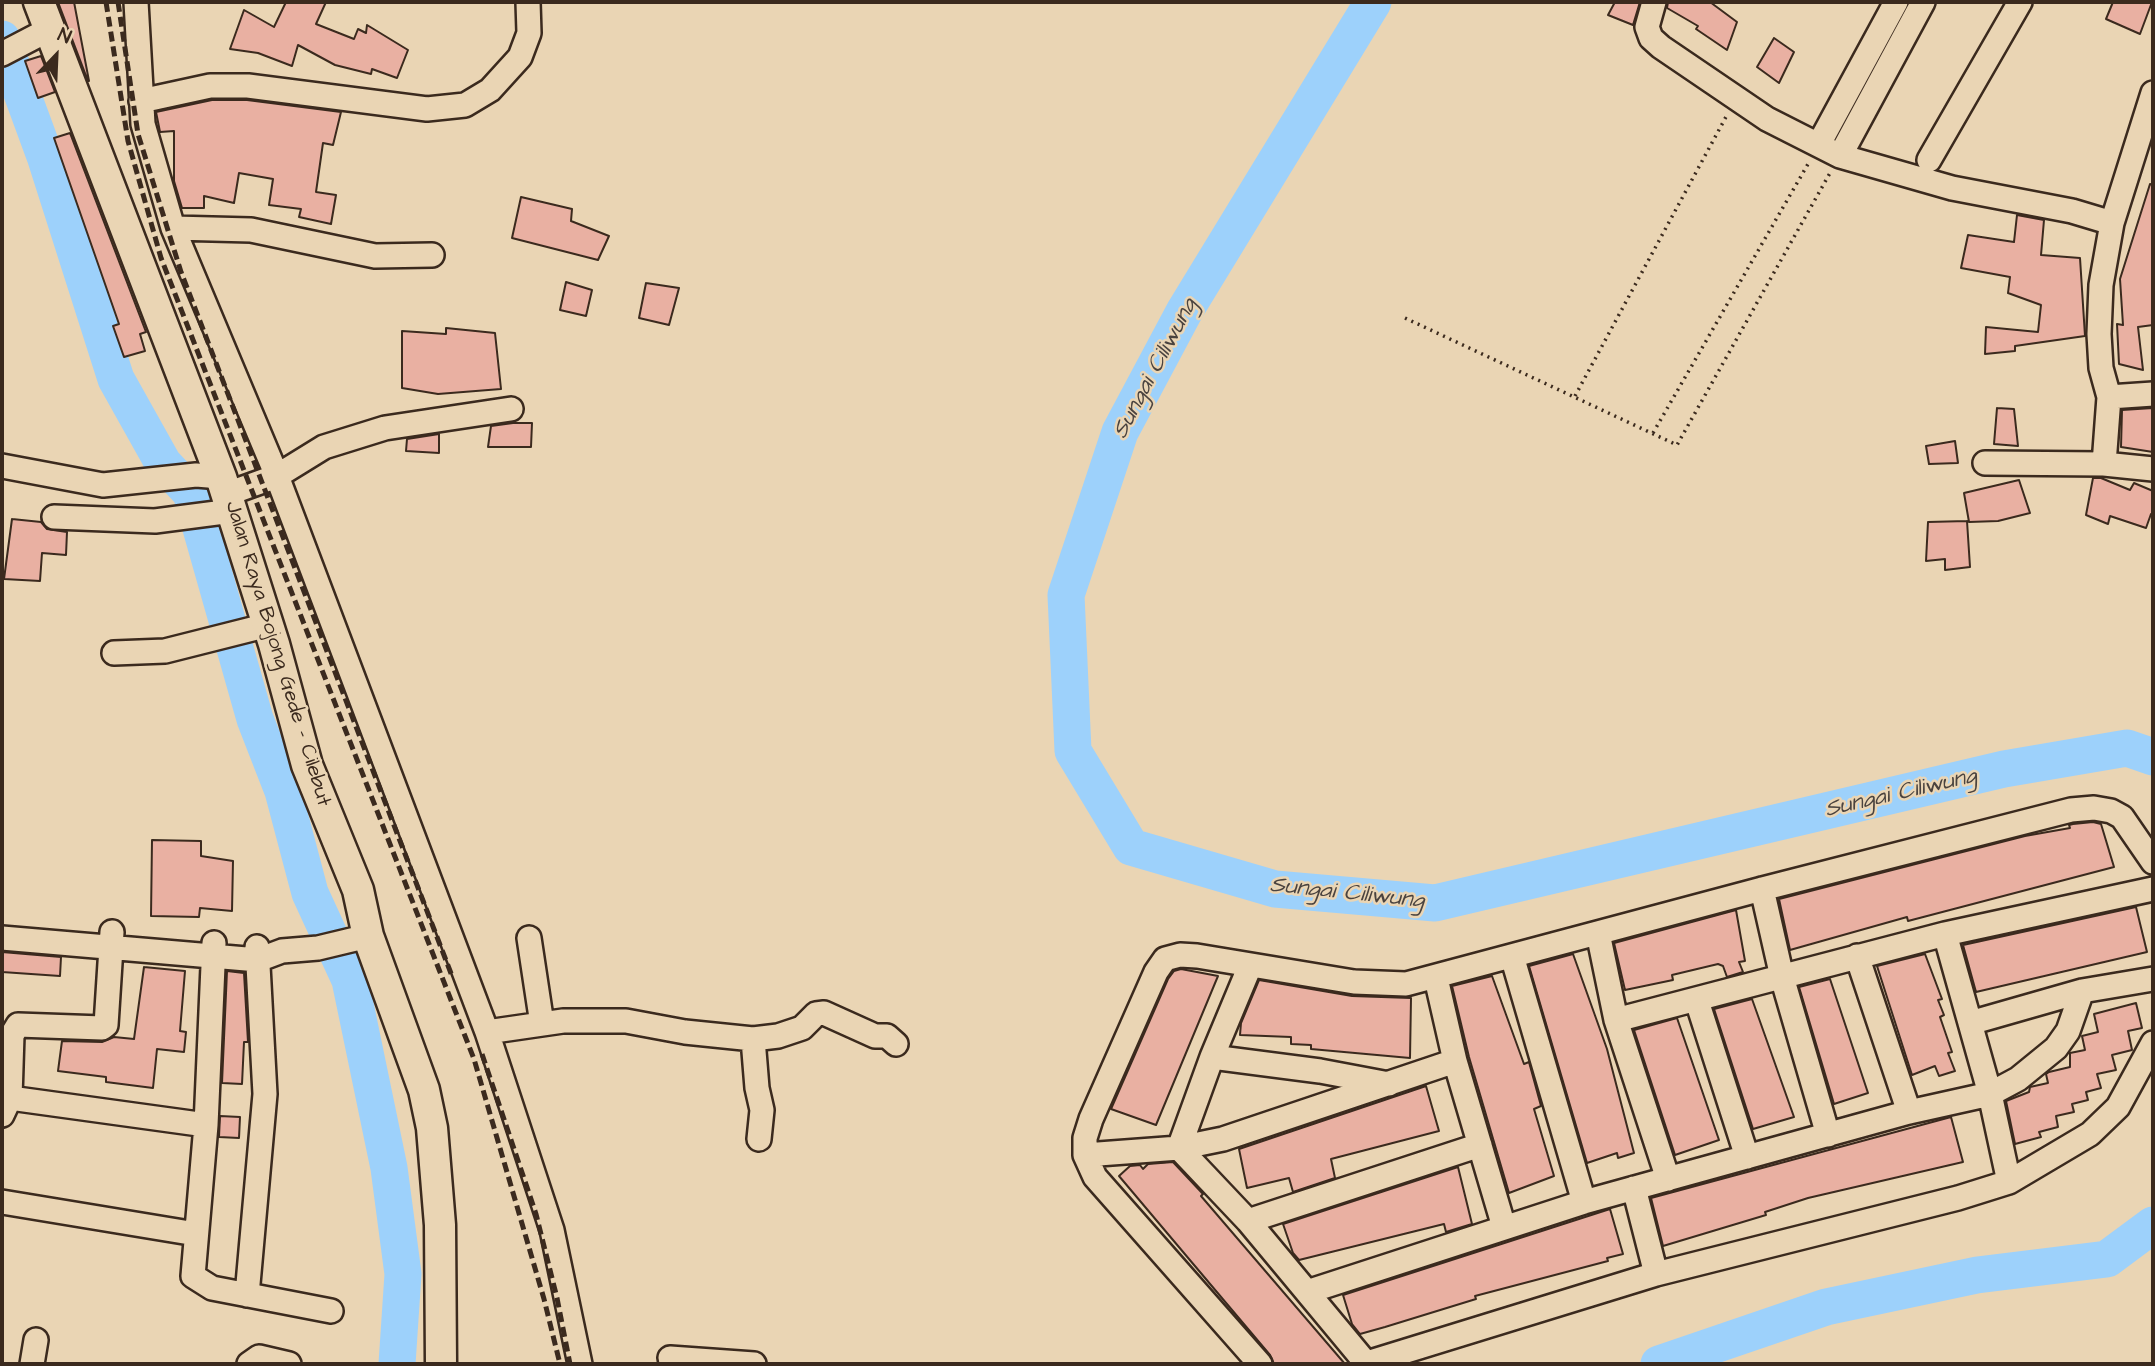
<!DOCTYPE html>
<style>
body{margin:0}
#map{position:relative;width:2155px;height:1366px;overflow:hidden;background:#ead5b4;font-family:"Architects Daughter",sans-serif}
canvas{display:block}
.frame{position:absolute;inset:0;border:4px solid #3b2a1e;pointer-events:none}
.north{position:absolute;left:21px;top:21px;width:70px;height:70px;-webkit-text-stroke:5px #ead5b4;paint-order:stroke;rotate:23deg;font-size:19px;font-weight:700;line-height:28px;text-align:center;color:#3b2a1e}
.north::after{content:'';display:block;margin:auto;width:24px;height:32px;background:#3b2a1e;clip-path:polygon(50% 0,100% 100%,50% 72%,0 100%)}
</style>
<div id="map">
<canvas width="2155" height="1366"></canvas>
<div class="frame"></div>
<div class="north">N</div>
</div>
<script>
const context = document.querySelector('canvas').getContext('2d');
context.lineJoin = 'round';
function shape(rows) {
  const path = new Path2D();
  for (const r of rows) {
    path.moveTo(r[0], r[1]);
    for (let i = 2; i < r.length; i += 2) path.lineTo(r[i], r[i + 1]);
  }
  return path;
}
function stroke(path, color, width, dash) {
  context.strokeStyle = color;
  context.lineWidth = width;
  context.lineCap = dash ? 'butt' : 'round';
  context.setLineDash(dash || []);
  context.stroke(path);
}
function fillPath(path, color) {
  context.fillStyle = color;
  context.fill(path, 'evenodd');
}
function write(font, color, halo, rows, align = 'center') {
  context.font = font + ' "Architects Daughter",sans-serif';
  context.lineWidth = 5;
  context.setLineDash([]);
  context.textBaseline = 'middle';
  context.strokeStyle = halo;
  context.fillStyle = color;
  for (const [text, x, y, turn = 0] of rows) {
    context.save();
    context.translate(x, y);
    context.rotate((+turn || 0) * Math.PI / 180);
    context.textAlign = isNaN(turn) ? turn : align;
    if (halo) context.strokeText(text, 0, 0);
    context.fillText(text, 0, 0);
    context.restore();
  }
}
stroke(shape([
 [1373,2,1184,312,1120,432,1066,595,1073,751,1131,847,1275,889,1435,903,2004,769,2127,748,2153,757],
 [2,39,45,156,116,379,163,463,191,493,255,719,283,791,310,893,350,980,389,1168,403,1274,397,1364],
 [1659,1364,1826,1307,1977,1275,2107,1259,2153,1225]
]), '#9dd1fb', 37);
const building = shape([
 [58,2,74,2,89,81,88,81,58,2],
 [286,2,326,2,316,24,354,39,358,29,366,33,367,25,408,50,397,78,372,69,371,74,335,65,298,45,292,66,258,53,230,49,244,10,274,27,286,2],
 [1615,2,1640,2,1633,25,1608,15,1615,2],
 [1668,2,1710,2,1737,22,1727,50,1696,29,1698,26,1667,8,1668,2],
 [2113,2,2152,2,2140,34,2106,19,2113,2],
 [1774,38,1794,52,1779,83,1757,67,1774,38],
 [41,56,55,92,38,98,25,61,41,56],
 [212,100,247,100,341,112,333,145,323,143,316,192,336,195,331,224,299,217,301,209,269,205,273,179,239,173,234,203,204,196,204,208,182,208,174,181,174,131,160,132,156,112,212,100],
 [70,133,146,332,140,334,145,351,124,357,113,326,119,324,54,138,70,133],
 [2150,184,2153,185,2153,325,2138,327,2143,370,2119,364,2117,324,2123,325,2120,279,2150,184],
 [521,197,572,209,571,221,609,236,598,260,512,238,521,197],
 [2017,215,2044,220,2041,255,2080,258,2085,336,2015,346,2015,351,1985,354,1986,327,2038,332,2041,305,2008,293,2010,277,1961,268,1968,235,2014,242,2017,215],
 [566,282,592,290,586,316,560,310,566,282],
 [646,283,679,288,669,325,639,318,646,283],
 [446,328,495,333,501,389,438,394,402,388,402,331,446,334,446,328],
 [1997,408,2014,409,2018,446,1994,444,1997,408],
 [2153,408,2153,452,2121,447,2122,410,2153,408],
 [513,423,532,423,531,447,488,447,491,426,513,423],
 [439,434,439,453,406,451,407,439,439,434],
 [1955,441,1958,463,1929,464,1926,446,1955,441],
 [2093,478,2101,478,2130,490,2134,483,2153,491,2153,515,2151,514,2146,528,2110,516,2108,524,2086,515,2093,478],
 [2019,480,2030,513,1998,521,1969,522,1964,493,2019,480],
 [12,519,41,522,47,529,67,532,66,555,42,553,40,581,4,579,12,519],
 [1967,521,1970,567,1945,570,1945,559,1926,561,1928,522,1967,521],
 [2093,822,2101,824,2114,867,1908,921,1907,917,1790,950,1779,899,2025,836,2070,828,2069,825,2073,824,2093,822],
 [152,840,201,841,201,856,233,861,232,911,200,908,199,917,151,916,152,840],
 [2136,907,2147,952,1976,992,1963,945,2136,907],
 [1736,910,1745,961,1739,962,1743,972,1727,977,1723,966,1718,964,1672,975,1673,980,1625,990,1614,943,1736,910],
 [2,952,61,957,60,976,2,972,2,952],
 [1573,954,1607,1049,1634,1153,1618,1158,1617,1153,1587,1163,1529,966,1573,954],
 [1925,954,1942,999,1938,1000,1944,1015,1940,1017,1952,1052,1948,1053,1955,1071,1939,1076,1935,1066,1912,1075,1877,966,1925,954],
 [144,967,185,971,180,1031,186,1032,184,1052,157,1049,153,1088,106,1082,106,1077,58,1071,62,1041,102,1042,114,1037,134,1039,144,967],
 [1181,969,1218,976,1156,1125,1111,1109,1168,979,1174,971,1181,969],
 [227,971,244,973,248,1042,244,1042,242,1084,222,1083,227,971],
 [1492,976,1524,1064,1529,1062,1541,1106,1534,1109,1554,1176,1509,1193,1469,1057,1452,986,1492,976],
 [1830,979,1868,1093,1834,1104,1799,987,1830,979],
 [1259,980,1352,996,1411,998,1410,1058,1311,1049,1311,1045,1291,1044,1291,1037,1240,1035,1241,1023,1259,980],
 [1752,999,1794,1117,1753,1129,1714,1009,1752,999],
 [2136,1003,2142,1028,2128,1031,2132,1050,2112,1055,2116,1070,2097,1074,2101,1088,2086,1092,2088,1100,2072,1104,2074,1112,2056,1116,2058,1127,2039,1132,2041,1137,2015,1144,2006,1101,2029,1092,2030,1087,2048,1083,2046,1074,2049,1072,2070,1067,2070,1053,2085,1050,2082,1036,2098,1032,2094,1014,2136,1003],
 [1677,1018,1719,1140,1675,1155,1634,1030,1677,1018],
 [1426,1086,1439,1131,1331,1159,1335,1178,1293,1192,1289,1178,1247,1188,1239,1149,1426,1086],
 [220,1116,240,1117,239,1138,219,1137,220,1116],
 [1951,1117,1963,1162,1808,1198,1765,1212,1766,1215,1663,1246,1651,1198,1951,1117],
 [1173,1162,1203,1194,1201,1196,1345,1364,1274,1364,1270,1355,1119,1176,1130,1166,1140,1165,1143,1169,1148,1164,1173,1162],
 [1458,1167,1472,1224,1446,1232,1444,1224,1299,1260,1293,1253,1283,1224,1458,1167],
 [1610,1209,1623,1254,1607,1258,1608,1261,1475,1296,1476,1299,1385,1327,1360,1334,1352,1324,1343,1295,1610,1209]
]);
fillPath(building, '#e9b0a2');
stroke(building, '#3b2a1e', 2);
const minor = shape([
 [136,2,143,124,173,228,277,476,487,1032,552,1230,580,1364],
 [1654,2,1647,27,1651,38,1661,47,1767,119,1840,156,1952,188,2072,211,2112,223,2101,285,2099,334,2101,368,2109,397,2104,464],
 [2,54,48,30],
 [141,101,210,86,248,86,427,109,465,105,490,90,520,57,529,33,528,2],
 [1819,144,1896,2],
 [1840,156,1923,2],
 [1929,160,2020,2],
 [2112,223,2153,93],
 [173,228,251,230,375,256,432,255],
 [2109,397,2153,394],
 [1985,463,2104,464,2153,469],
 [2,466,103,485,196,475,221,477],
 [227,494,277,476,324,447,385,428,511,409],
 [54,517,155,521,232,511],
 [114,653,165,651,268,625],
 [1762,889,1782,977,1828,1135],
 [1598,933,1616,1020,1668,1179],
 [1945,934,1990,1094,2009,1182],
 [2,938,258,960,282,951,318,948,368,936],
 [529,938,542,1024],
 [214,943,206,1125,193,1276,212,1288,331,1311],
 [1512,956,1584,1202],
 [1857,956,1909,1112],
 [1436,978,1455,1061,1504,1227],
 [1697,1001,1747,1157],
 [1616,1020,1945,934,2153,889],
 [1970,1023,2082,991,2153,979],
 [487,1032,563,1021,626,1021,685,1032,753,1039,778,1036,802,1028,816,1014,824,1013,875,1036,887,1036,896,1044],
 [753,1039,757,1088,762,1110,759,1139],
 [1212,1057,1250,966],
 [10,1098,206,1125],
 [2,1115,10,1098,12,1035,18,1025,102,1028,106,1025,112,932],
 [1085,1155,1179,1148,1223,1139,1455,1061],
 [1634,1188,1656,1274],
 [2,1202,196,1234],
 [1248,1221,1480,1145],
 [1307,1292,1584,1202,1909,1112,1990,1094,2018,1079,2056,1048,2068,1031,2082,991],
 [247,1295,265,1094,257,947],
 [670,1358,754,1364],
 [1366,1363,1248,1221,1179,1148,1212,1057,1320,1071,1389,1084],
 [32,1364,36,1340],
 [249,1364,259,1357,289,1364],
 [1260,1364,1095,1177,1085,1155,1085,1138,1091,1119,1156,972,1165,959,1180,955,1197,956,1354,982,1406,984,1762,889,2071,810,2094,808,2111,811,2122,817,2153,862],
 [1364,1364,1656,1274,1958,1198,2009,1182,2090,1134,2118,1107,2153,1043]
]);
const major = shape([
 [39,2,221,477,274,644,307,765,358,890,368,936,424,1090,432,1128,440,1225,441,1364]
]);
stroke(minor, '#3b2a1e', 28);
stroke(major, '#3b2a1e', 35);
stroke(shape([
 [1405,318,1677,445,1830,173],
 [1575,396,1727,115],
 [1653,433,1808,164]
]), '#3b2a1e', 3.5, [2, 5]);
stroke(minor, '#ead5b4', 23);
stroke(major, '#ead5b4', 30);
stroke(shape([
 [106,2,128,141,161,258,474,1059,544,1299,560,1364],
 [118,2,138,134,181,272,452,976],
 [482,1054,536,1214,557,1298,570,1364]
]), '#3b2a1e', 5, [10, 5]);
write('21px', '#3b2a1e', '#ead5b4', [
 ["Jalan Raya Bojong Gede - Cilebut",277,654,73]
]);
write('italic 23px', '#4a433f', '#ead5b4', [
 ["Sungai Ciliwung",1156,369,-62],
 ["Sungai Ciliwung",1901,794,-13],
 ["Sungai Ciliwung",1347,894,6]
]);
</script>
